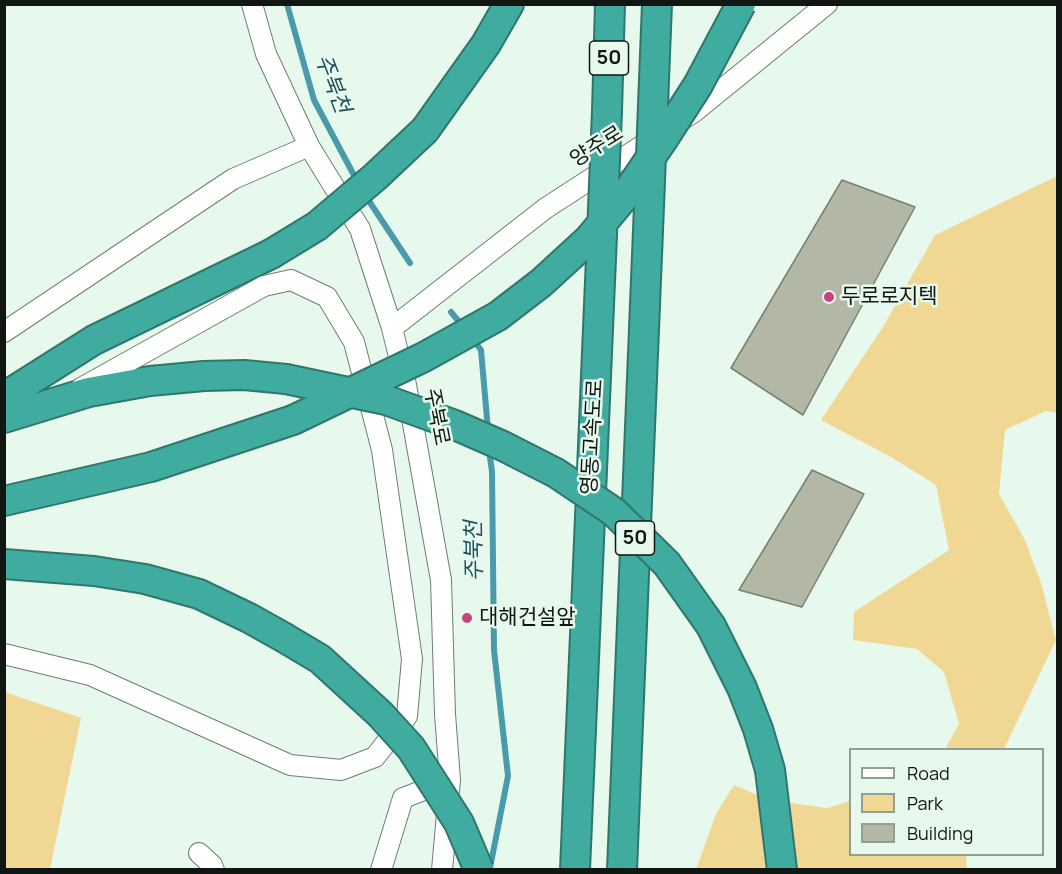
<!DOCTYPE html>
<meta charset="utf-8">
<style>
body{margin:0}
#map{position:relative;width:1062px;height:874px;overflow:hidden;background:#e7f9ec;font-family:Manrope,sans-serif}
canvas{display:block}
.frame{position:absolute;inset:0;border:6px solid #101611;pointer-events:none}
.legend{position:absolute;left:849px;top:748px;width:195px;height:108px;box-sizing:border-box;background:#e7f9ec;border:2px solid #919e94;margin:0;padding:8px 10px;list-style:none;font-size:18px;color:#101611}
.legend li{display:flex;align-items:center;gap:12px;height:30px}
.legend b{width:30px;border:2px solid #919e94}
</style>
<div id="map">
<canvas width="1062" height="874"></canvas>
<div class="frame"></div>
<ul class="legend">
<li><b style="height:8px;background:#fff"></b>Road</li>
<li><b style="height:16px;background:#f0d894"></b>Park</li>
<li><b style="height:16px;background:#b2b7a6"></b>Building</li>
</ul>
</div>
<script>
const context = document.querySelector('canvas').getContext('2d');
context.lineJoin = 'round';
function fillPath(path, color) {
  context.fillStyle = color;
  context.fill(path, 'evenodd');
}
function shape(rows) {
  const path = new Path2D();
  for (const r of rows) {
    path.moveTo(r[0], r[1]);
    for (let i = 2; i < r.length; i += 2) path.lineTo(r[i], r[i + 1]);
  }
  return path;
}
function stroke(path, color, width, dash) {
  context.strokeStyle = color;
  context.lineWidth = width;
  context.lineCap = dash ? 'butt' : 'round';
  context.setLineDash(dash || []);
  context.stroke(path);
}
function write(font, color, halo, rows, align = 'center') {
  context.font = font + ' Manrope,"Noto Sans KR",sans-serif';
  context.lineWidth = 5;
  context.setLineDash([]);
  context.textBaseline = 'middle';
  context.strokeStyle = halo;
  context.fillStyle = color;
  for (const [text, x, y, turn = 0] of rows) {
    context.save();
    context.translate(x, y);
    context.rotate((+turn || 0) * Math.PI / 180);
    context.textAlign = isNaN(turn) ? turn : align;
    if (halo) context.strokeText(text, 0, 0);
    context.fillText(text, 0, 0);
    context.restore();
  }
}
fillPath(shape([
 [1057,176,1057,413,1046,411,1005,430,999,494,1025,540,1041,583,1056,640,1004,749,945,749,959,724,944,672,917,649,853,640,854,612,949,550,936,485,891,457,821,420,883,327,935,235],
 [5,692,81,718,50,869,5,869],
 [734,785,769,800,827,808,850,801,850,854,966,855,967,869,696,870,716,814]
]), '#f0d894');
stroke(shape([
 [287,4,314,100,357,181],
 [365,195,410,263],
 [451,312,464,328],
 [472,338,481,350,488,430],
 [489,449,492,472,494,650,508,776,490,868]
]), '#499aab', 6);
const building = shape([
 [842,180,915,207,803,415,731,368,842,180],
 [812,470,864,494,802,607,739,590,812,470]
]);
fillPath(building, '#b2b7a6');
stroke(building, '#7a7f6f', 1.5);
const minor = shape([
 [252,4,266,54,309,146,360,229,392,328,406,385,441,580,445,714,450,780,442,870],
 [392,328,546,208,694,112,827,4],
 [4,332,233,179,309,146],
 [4,654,90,675,290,765,341,770,375,757,407,716,412,659,382,450,354,342,327,297,291,280,264,286,81,388],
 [199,853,212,865,214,870],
 [381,870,403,798,445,782]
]);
const highway = shape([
 [653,105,657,4],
 [607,111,610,4],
 [425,130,486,44,509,4],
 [4,397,94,340,271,254],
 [4,418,89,392,150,381,204,376,244,375,286,379],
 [4,501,151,467,293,420],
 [4,564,94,571,145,579,199,594,249,618,283,637],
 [770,770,782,870],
 [575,870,601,258],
 [622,870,649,206]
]);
stroke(minor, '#6e7d72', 22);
stroke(highway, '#2f776d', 32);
stroke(minor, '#fff', 20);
stroke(highway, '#40ab9f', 28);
const highwayBridge = shape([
 [649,206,653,105],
 [271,254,317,226,375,177,425,130],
 [601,258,607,111],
 [286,379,386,400,455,425,503,446,556,473,614,512,667,564,711,626,742,688,758,729,770,770],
 [293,420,424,357,498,316,541,283,589,239,624,197,664,138,698,85,741,4],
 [283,637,320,659,380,714,411,748,459,823,479,870]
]);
stroke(highwayBridge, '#2f776d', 32, []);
stroke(highwayBridge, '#40ab9f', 28);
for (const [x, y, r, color] of [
 [829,297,6,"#c9417e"],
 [467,618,6,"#c9417e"]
]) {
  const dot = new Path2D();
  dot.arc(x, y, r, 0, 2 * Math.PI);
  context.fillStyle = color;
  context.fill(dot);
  stroke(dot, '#e7f9ec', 2);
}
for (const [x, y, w] of [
 [609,58,39],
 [635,538,39]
]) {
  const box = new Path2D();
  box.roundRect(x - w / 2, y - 17, w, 34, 4.5);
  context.fillStyle = '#e7f9ec';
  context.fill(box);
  stroke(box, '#101611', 1.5);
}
write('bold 20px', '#101611', null, [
 ["50",609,58],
 ["50",635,538]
]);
write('21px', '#101611', '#e7f9ec', [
 ["양주로",597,147,-32],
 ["주북로",436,417,79],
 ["영동고속도로",593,437,-87]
]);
write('21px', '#101611', '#e7f9ec', [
 ["두로로지텍",841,297],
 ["대해건설앞",479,618]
], 'left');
write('italic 22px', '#21515d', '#e7f9ec', [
 ["주북천",332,84,69],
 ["주북천",475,551,-91]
]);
</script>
